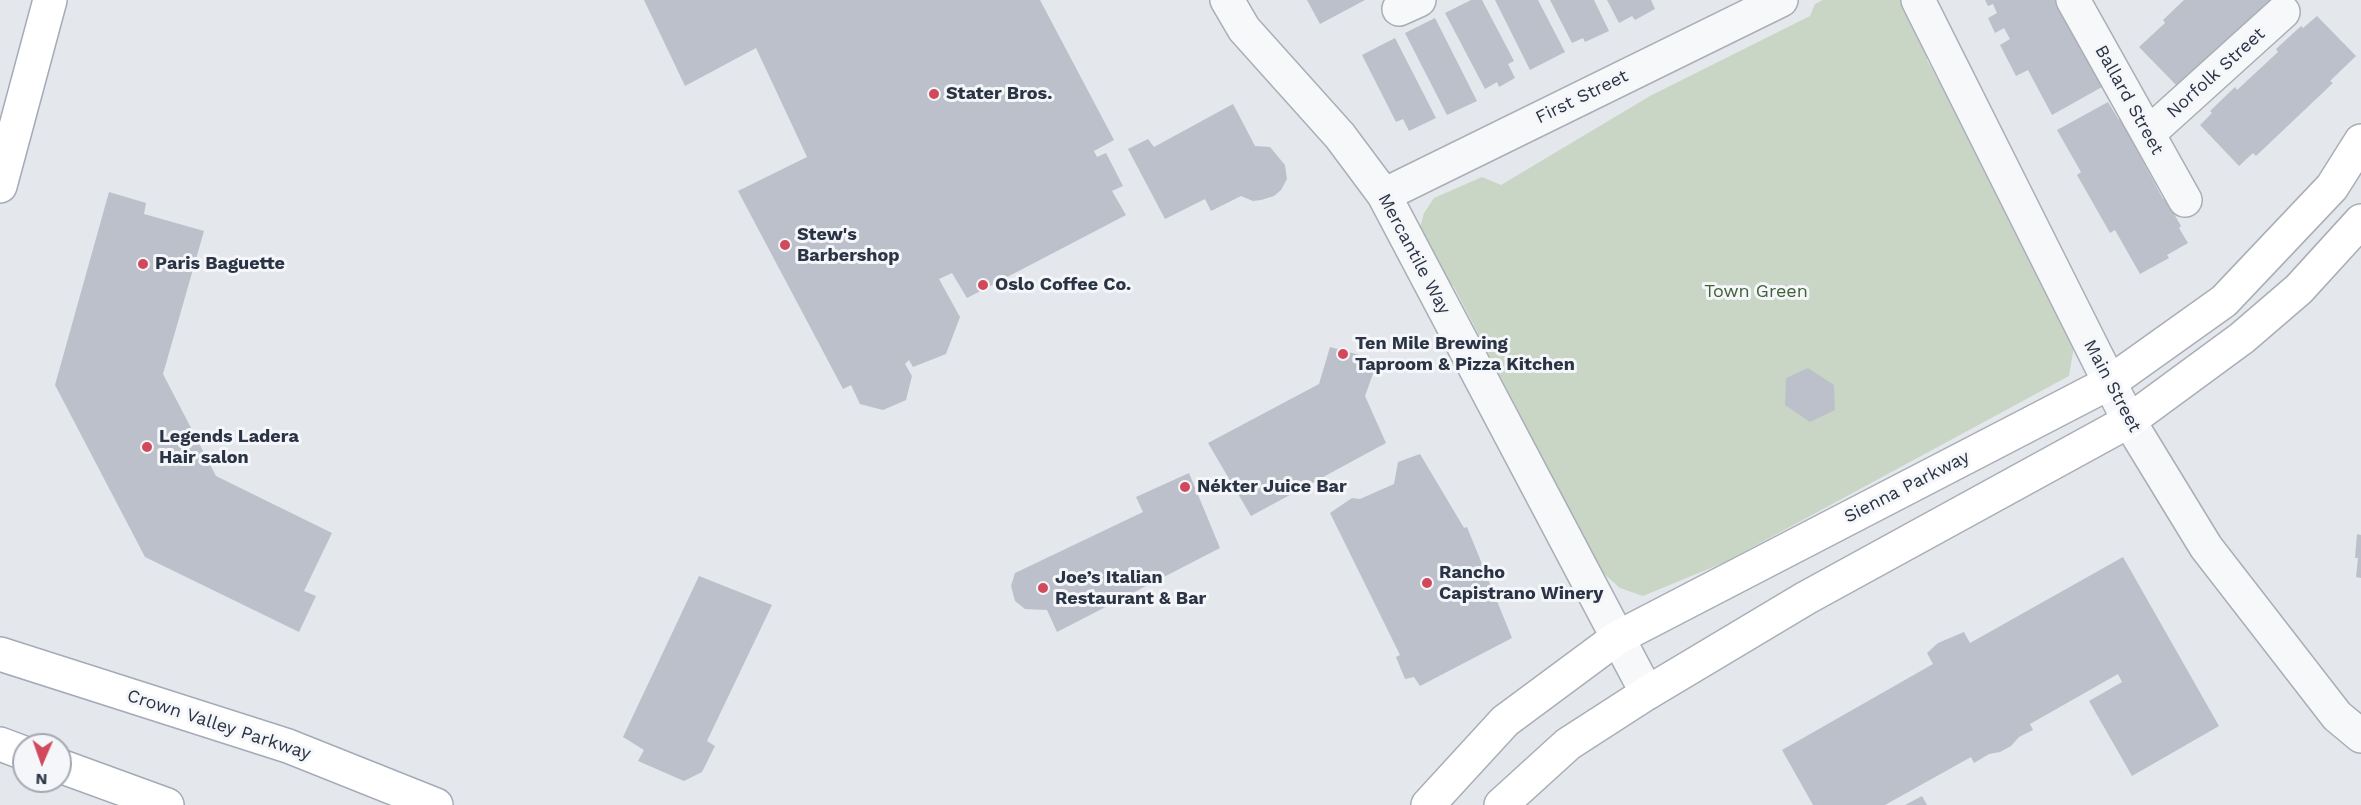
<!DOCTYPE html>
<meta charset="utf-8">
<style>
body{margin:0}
#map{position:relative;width:2361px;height:805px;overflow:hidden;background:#e4e7ec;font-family:"Work Sans",sans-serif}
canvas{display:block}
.north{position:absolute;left:12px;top:733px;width:60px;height:60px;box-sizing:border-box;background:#f4f6f9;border:2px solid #a4a8b1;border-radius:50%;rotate:182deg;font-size:16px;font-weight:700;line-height:24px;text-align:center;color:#2b3445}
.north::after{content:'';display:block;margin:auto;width:21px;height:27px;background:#d1495b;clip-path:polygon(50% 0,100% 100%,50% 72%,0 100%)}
</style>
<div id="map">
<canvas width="2361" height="805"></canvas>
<div class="north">N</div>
</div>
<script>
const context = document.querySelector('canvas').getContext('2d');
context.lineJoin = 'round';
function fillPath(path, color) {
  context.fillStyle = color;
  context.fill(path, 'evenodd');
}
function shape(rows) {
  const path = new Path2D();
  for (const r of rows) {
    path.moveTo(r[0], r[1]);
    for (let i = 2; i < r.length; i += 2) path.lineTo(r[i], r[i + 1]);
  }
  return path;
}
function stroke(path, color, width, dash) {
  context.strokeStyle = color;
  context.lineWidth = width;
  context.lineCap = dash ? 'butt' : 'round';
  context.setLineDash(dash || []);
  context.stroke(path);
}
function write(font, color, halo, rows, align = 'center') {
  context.font = font + ' "Work Sans",sans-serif';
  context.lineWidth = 6;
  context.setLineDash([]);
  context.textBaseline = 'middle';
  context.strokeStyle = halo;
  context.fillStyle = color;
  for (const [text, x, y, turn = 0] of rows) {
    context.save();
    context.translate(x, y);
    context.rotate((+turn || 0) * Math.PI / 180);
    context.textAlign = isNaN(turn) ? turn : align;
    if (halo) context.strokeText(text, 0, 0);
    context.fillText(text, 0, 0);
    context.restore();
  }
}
fillPath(shape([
 [1823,0,1905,0,1926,37,1927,60,2057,293,2075,340,2069,376,1725,562,1643,596,1620,588,1602,572,1580,535,1557,486,1454,287,1435,268,1422,244,1420,228,1424,213,1434,198,1482,177,1501,185,1650,96,1810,16,1815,4]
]), '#c9d6c5');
fillPath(shape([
 [644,0,1040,0,1114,140,1094,151,1097,157,1106,153,1123,186,1112,191,1126,215,967,298,952,273,939,279,960,317,946,354,913,367,909,360,905,364,912,376,906,400,883,410,860,404,851,385,843,389,738,191,807,157,756,48,685,86],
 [1307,0,1365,0,1320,24],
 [1471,0,1482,0,1514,61,1508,64,1515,78,1499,87,1497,82,1485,89,1445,13],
 [1495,0,1538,0,1565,52,1530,70],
 [1550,0,1594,0,1609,31,1585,42,1583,38,1572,43],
 [1607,0,1651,0,1655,9,1635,20,1632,16,1619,23],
 [1985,0,2057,0,2102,87,2052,115,2028,70,2016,76,2000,45,2010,39,2004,28,1995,33,1988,18,1997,13,1993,4,1988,6],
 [2184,0,2275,0,2260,14,2258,12,2178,87,2139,47,2165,23,2163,20],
 [2317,16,2356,56,2330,81,2333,83,2256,156,2253,153,2239,166,2200,125,2212,113,2210,111,2235,87,2237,90,2278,52,2276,49,2301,26,2303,28],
 [1435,18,1477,101,1447,115,1405,33],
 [1395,38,1436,118,1409,131,1403,119,1396,122,1362,55],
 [2108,102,2119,120,2120,119,2163,199,2165,198,2181,226,2179,228,2188,243,2167,255,2169,258,2140,274,2115,230,2110,233,2077,175,2081,172,2057,130],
 [1233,104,1255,146,1270,147,1285,165,1287,179,1281,190,1274,196,1261,200,1253,201,1241,196,1211,211,1205,199,1165,219,1128,149,1148,139,1154,147],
 [109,192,146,203,144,214,204,231,163,374,216,476,332,533,304,591,316,596,299,632,145,557,55,385],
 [1330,347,1378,360,1365,396,1386,443,1251,516,1208,443,1319,384],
 [1808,368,1834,385,1835,410,1810,422,1785,405,1786,378],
 [1420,454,1464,528,1467,527,1512,638,1420,686,1414,677,1405,679,1396,657,1400,655,1330,513,1352,498,1360,499,1394,484,1398,462],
 [1189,473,1220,548,1057,632,1047,610,1025,609,1015,601,1011,586,1015,573,1143,512,1136,497],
 [2357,534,2361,535,2361,578,2356,577,2358,558,2355,558],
 [2123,557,2219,726,2132,776,2089,701,2122,682,2118,674,2030,724,2033,730,2019,737,2011,746,2000,752,1989,754,1974,763,1971,757,1885,805,1813,805,1782,750,1933,664,1927,653,1938,643,1964,632,1970,643],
 [699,576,772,605,707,741,715,746,702,772,684,781,638,761,644,750,623,737],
 [1922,796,1927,805,1905,805]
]), '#bbc0ca');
const street = shape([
 [1227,0,1244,29,1340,136,1384,195,1647,693],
 [1918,0,2129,421,2206,547,2337,716,2361,736],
 [2073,0,2185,200],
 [1399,9,1419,0],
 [2148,134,2283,12],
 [1384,195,1781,0]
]);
const secondary = shape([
 [1428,805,1505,721,1617,638,2109,383,2224,301,2332,187,2361,141],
 [1501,805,1568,744,1647,693,1806,598,2129,421,2242,338,2299,289,2361,221]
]);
const primary = shape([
 [0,186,50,0],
 [0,654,288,746,436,805],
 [0,744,24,753],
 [60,766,167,805]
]);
stroke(street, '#a9aeb7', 36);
stroke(secondary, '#a9aeb7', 36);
stroke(primary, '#a3abb8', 36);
stroke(street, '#f7f8fa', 33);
stroke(secondary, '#fff', 33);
stroke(primary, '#fff', 33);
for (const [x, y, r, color] of [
 [934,94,6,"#d1495b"],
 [785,245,6,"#d1495b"],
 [143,264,6,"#d1495b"],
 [983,285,6,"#d1495b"],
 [1343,354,6,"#d1495b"],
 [147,447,6,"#d1495b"],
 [1185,487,6,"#d1495b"],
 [1427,583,6,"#d1495b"],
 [1043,588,6,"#d1495b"]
]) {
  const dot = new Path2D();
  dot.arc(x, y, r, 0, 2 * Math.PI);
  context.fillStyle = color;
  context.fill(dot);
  stroke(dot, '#f4f6f9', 2);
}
write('18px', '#2b3445', '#f4f6f9', [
 ["Norfolk Street",2216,73,-42],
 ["First Street",1582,97,-26],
 ["Ballard Street",2129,100,61],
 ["Mercantile Way",1414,254,62],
 ["Main Street",2112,386,62],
 ["Sienna Parkway",1907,487,-27],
 ["Crown Valley Parkway",219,725,18]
]);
write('bold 18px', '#2b3445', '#f4f6f9', [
 ["Stater Bros.",946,94],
 ["Stew's",797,235],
 ["Barbershop",797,256],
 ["Paris Baguette",155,264],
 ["Oslo Coffee Co.",995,285],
 ["Ten Mile Brewing",1355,344],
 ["Taproom & Pizza Kitchen",1355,365],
 ["Legends Ladera",159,437],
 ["Hair salon",159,458],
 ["Nékter Juice Bar",1197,487],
 ["Rancho",1439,573],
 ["Capistrano Winery",1439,594],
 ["Joe’s Italian",1055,578],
 ["Restaurant & Bar",1055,599]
], 'left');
write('18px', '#3f6138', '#f4f6f9', [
 ["Town Green",1756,292]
]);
</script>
